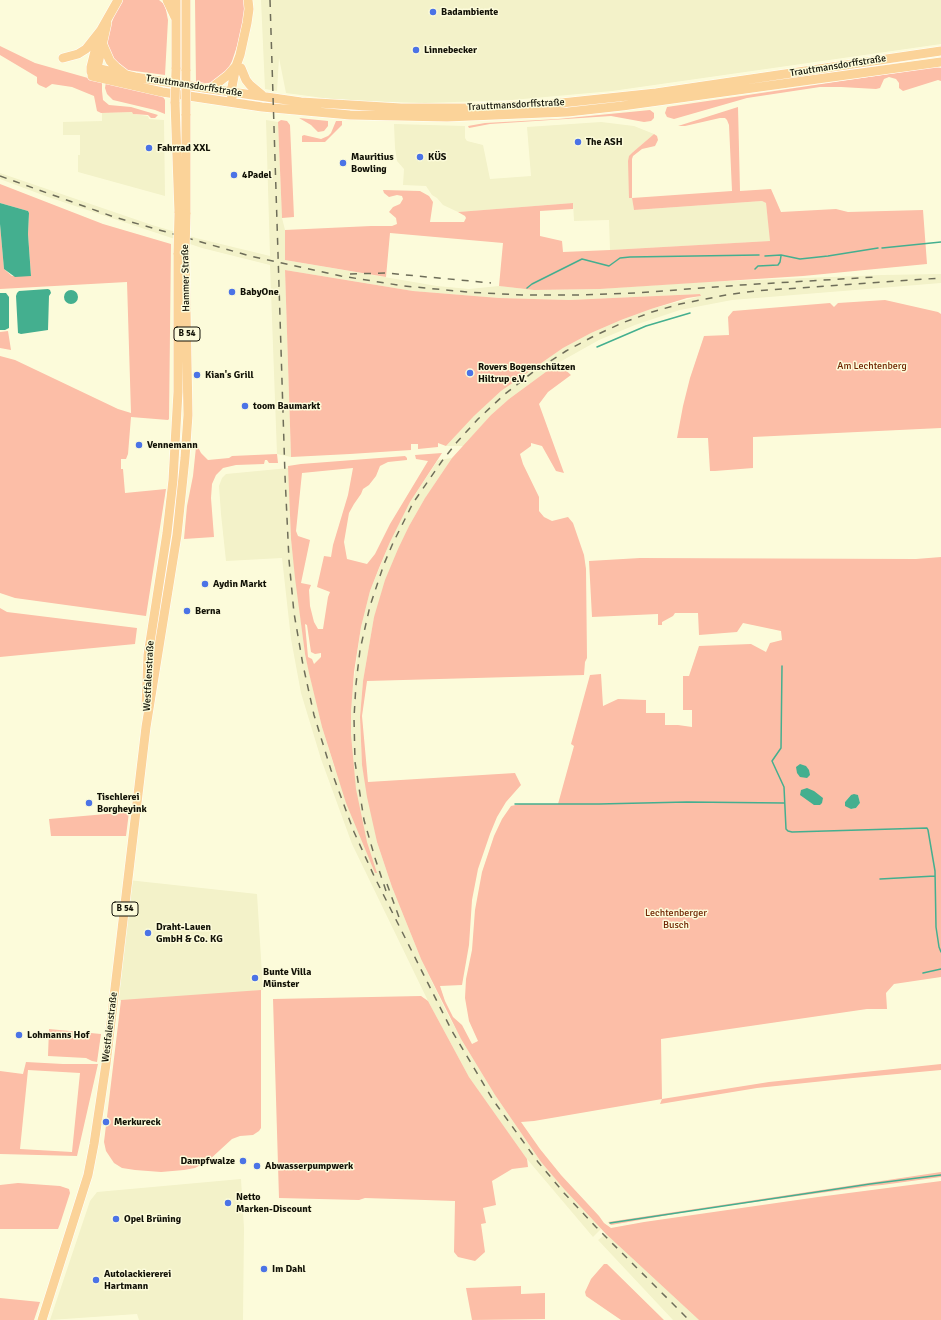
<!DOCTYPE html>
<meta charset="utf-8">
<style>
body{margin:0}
canvas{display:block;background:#fcfbda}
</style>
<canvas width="941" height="1320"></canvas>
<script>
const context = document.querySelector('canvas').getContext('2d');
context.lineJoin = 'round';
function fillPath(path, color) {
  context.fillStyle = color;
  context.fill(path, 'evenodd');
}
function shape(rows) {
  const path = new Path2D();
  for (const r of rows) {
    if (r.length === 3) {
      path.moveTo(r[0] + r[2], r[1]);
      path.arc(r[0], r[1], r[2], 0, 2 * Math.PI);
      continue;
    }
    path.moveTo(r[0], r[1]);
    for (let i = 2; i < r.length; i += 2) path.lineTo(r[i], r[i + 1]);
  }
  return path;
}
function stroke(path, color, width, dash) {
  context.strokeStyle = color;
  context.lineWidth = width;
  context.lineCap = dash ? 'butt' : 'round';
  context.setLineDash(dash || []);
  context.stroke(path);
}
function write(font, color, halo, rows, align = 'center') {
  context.font = font + ' Signika,sans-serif';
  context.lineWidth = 3;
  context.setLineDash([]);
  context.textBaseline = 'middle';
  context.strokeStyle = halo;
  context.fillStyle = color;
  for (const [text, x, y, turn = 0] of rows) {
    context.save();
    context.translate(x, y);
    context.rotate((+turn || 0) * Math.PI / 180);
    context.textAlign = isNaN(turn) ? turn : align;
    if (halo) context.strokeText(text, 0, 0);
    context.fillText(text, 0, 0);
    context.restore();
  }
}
fillPath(shape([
 [261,0,941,0,941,44,612,91,512,100,425,103,361,101,331,99,286,93,279,58,277,91,265,89],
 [132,112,133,114,148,116,149,119,164,120,165,196,78,172,78,155,80,155,80,135,63,135,63,122,102,121,102,113],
 [266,120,278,122,282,218,285,230,285,260,437,286,469,289,499,286,534,290,600,289,702,282,882,275,941,274,941,283,732,300,680,310,635,325,599,340,558,363,509,399,491,415,464,446,446,446,474,416,501,391,563,348,591,333,621,320,651,309,701,296,700,294,569,300,499,298,413,291,285,270,291,457,277,454,270,265,202,248,48,197,0,179,0,173,152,225,196,238,270,256],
 [601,122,634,126,654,134,633,152,629,158,629,198,632,198,634,210,762,201,766,203,771,241,610,250,609,220,574,221,573,203,458,212,443,205,437,198,432,195,426,186,403,185,404,169,397,161,395,148,394,124,465,126,465,138,467,141,483,145,490,179,531,176,527,127],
 [452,458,425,498,409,526,374,617,363,681,360,717,362,765,377,842,392,887,421,959,445,1009,461,1039,495,1095,541,1162,564,1189,601,1229,593,1237,527,1159,469,1077,428,1001,352,844,321,759,301,693,291,639,282,558,226,561,221,514,219,486,222,478,226,474,289,468,291,539,305,654,322,727,335,769,350,709,361,627,370,591,390,542,410,502,438,460],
 [128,880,257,894,263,990,221,994,114,1001],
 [241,1179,244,1228,243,1320,139,1320,137,1314,50,1320,90,1201,97,1192],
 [606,1234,699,1320,673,1320,598,1240]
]), '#f3f2c9');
fillPath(shape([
 [122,0,159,0,165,5,168,20,165,75,127,70,117,63,108,49,107,40,109,31,116,10],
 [195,0,244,0,244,16,238,43,232,61,225,75,210,83,196,84],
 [0,46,35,63,102,82,102,91,103,100,109,105,131,107,158,115,155,118,151,118,148,115,133,114,132,112,101,113,97,111,94,96,72,87,52,84,46,88,39,85,37,83,37,77,0,55],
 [936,67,941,68,941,81,938,80,903,91,899,88,899,83,896,79,889,77,884,79,880,88,876,89,841,87,820,87,747,98,674,119,667,117,665,113,667,107],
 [106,82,162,95,165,100,165,114,155,110,113,100,107,94,105,88],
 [738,107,740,191,771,189,781,212,836,209,848,212,923,210,927,264,803,276,600,289,534,290,499,286,503,243,390,233,386,277,285,260,285,230,371,226,392,226,397,224,396,218,389,212,393,207,400,204,403,199,402,196,397,195,389,197,384,193,383,190,420,191,429,196,433,202,430,222,464,222,466,218,465,216,458,212,573,203,573,209,540,211,540,236,562,241,563,252,610,250,770,241,766,203,762,201,634,210,632,198,629,198,628,161,629,156,633,152,654,134,657,136,658,140,655,146,642,149,633,156,632,159,632,198,732,191,729,125,727,120,725,118,720,118,685,126,678,126],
 [650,110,654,113,654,118,651,121,644,122,611,116,490,124,469,128,468,126,485,123,558,119],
 [299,118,328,121,328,126,324,131,318,132,311,125],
 [281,120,287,121,290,125,294,217,282,218,278,122],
 [336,121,342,121,342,125,325,142,302,142,302,136,304,135,321,139,328,136,331,133],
 [0,184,103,224,171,244,169,419,168,420,131,417,128,454,126,459,121,459,121,469,123,469,125,493,166,489,146,616,15,598,0,593,0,356,15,360,118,409,131,413,127,282,0,289,0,224,4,269,12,276,31,275,28,234,29,213,28,211,0,203],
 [285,270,413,291,499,298,569,300,700,294,701,296,687,298,651,309,621,320,591,333,563,348,501,391,474,416,446,446,438,443,438,447,418,449,418,444,411,444,411,450,350,454,291,457],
 [885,300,938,312,941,314,941,428,753,437,753,468,715,471,710,471,708,438,677,438,683,406,690,378,704,336,729,335,728,317,733,311,830,303,834,307,838,303],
 [8,331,11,350,0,348,0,332],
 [558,363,571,375,548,392,539,404,564,473,556,471,542,446,531,443,531,446,520,454,523,464,539,497,539,511,544,517,552,521,568,517,573,523,584,555,586,569,587,658,585,662,584,675,367,681,362,716,368,782,515,773,521,785,506,802,497,817,490,834,478,869,472,900,469,945,462,985,440,986,445,1001,453,1017,462,1025,472,1044,478,1041,469,1021,465,998,466,979,472,950,475,910,482,872,494,836,502,819,511,806,520,804,558,804,574,746,571,744,590,675,601,674,603,706,618,699,646,700,646,713,665,713,665,725,678,725,692,727,692,710,683,710,683,676,689,676,699,646,751,644,766,652,770,643,782,640,781,631,743,623,737,632,699,635,698,613,675,613,673,616,662,622,662,625,658,625,658,614,592,617,589,561,640,558,916,559,941,557,941,977,894,984,886,993,887,1009,867,1009,661,1039,662,1099,769,1082,941,1064,941,1070,853,1078,757,1088,660,1104,662,1099,534,1121,521,1122,540,1149,561,1175,599,1216,604,1223,611,1228,644,1222,818,1197,941,1181,941,1320,699,1320,606,1234,564,1189,541,1162,495,1095,461,1039,421,959,392,887,377,842,367,797,362,765,360,717,363,681,374,617,385,580,398,549,409,526,425,498,452,458,491,415,509,399],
 [851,795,858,795,860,803,856,808,851,809,845,802],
 [196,447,198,447,201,453,208,460,229,458,232,456,277,454,278,463,269,463,267,460,265,460,264,464,236,465,223,468,216,475,212,484,211,498,214,537,184,539,187,506,193,476],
 [442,453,410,502,390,542,379,568,370,591,361,627,354,672,351,711,351,735,356,789,367,842,377,873,375,873,346,803,322,727,309,673,305,654,295,578,291,539,288,466,301,464,405,456,407,458,407,460,388,462,380,466,376,476,369,485,363,489,361,494,354,504,349,513,344,542,347,559,367,564,375,554,390,524,428,461,416,459,415,455],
 [353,468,348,495,333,545,331,557,324,556,317,587,330,592,328,597,323,629,318,629,314,622,310,606,309,590,311,585,301,583,310,540,298,536,296,531,302,473],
 [305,624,307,625,311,652,315,654,321,653,321,657,314,664,312,659,308,657],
 [0,608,7,612,137,628,135,644,0,657],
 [129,812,126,836,51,836,49,819],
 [261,990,261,1128,259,1131,253,1135,240,1136,232,1139,208,1161,195,1168,184,1170,161,1172,135,1170,122,1168,114,1163,106,1151,104,1142,121,1000],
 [421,996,428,1001,469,1077,527,1159,528,1167,512,1169,492,1181,496,1205,483,1208,486,1223,481,1224,485,1252,475,1261,458,1257,454,1252,455,1201,365,1198,359,1200,279,1198,273,999],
 [49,1029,101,1034,97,1062,92,1061,86,1058,48,1056],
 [26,1062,63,1064,98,1064,77,1156,0,1154,0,1071,23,1074],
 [28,1070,80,1073,72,1152,20,1149],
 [941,1172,941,1177,882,1185,871,1186,703,1209,611,1225,608,1222],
 [18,1183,60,1186,69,1189,70,1193,60,1224,58,1229,0,1229,0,1185],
 [604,1264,607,1264,664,1320,621,1320,586,1296,585,1292,591,1279],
 [521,1286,521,1294,545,1293,545,1319,472,1320,466,1288],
 [0,1298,40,1302,34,1320,0,1320]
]), '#fcbea7');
fillPath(shape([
 [0,203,28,211,29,213,28,234,31,276,15,277,4,269,0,224],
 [48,289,50,290,51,293,49,296,48,330,21,334,18,333,16,296,17,293,19,291],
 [71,297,7],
 [0,293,6,293,9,297,9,328,5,330,0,330],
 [800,764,806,766,809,770,810,775,807,778,800,777,797,773,796,767],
 [807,788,814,791,823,798,822,803,820,805,814,805,800,795,801,790],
 [854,794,858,795,860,803,856,808,851,809,845,806,845,802,851,795]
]), '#44af8f');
stroke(shape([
 [882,248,941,242],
 [765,256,781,255,800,259,828,256,878,248],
 [755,269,758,266,778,265,780,262,781,256],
 [527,288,532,284,582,259,609,266,620,258,630,257,759,255],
 [597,347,646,326,690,313],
 [782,666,781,748,772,761,784,787,786,829,788,831,792,832,927,828,928,830,935,871,936,927,939,947,941,952],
 [515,804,599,804,687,802,784,803],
 [880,879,935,876],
 [923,973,941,969],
 [610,1223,870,1184,941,1175]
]), '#44af8f', 1.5);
const major = shape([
 [167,0,175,17],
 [103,45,110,61,116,67,125,74],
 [63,58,78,54,86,49,101,30,118,0],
 [91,67,135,77,204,88,301,102,401,108,474,108,552,104,656,93,941,51],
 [241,68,246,80,250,85,262,95],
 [176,69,176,0],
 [186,71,186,0],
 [91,72,91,67,99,35],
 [95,72,97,68,107,23],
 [92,76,162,92,262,107,350,115,447,117,568,112,622,106,941,62],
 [210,89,228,75,236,66],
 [232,98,231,92,236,66,240,55,247,23,249,9,248,0],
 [175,102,179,213],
 [186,214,186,114],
 [146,706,148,655,167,533,173,480,178,392,178,253],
 [42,1320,88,1175,94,1144,106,1064,146,727,177,535,185,458,188,415,185,253]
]);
stroke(major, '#fff', 10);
stroke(major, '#fbd399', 9);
stroke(shape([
 [270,0,285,476,289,560,294,613,303,665,314,715,331,770,354,832,375,878,452,1031,493,1100,538,1162,564,1193,596,1227,689,1320],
 [0,176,114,217,250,256,341,276,404,286,467,292,522,295,581,295,636,293,741,285,875,277],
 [350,274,386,273,491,283],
 [387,884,400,920],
 [386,891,375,858,364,820,355,762,354,718,356,684,360,650,370,606,384,564,393,543,413,503,442,461,457,442,478,419,505,394,533,372,566,351,594,336,622,323,652,312,680,304,726,295,755,291,941,278]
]), '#6e6d59', 1.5, [7, 7]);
const majorBridge = shape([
 [175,102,176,69],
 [186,114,186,71],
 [178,253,179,213],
 [185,253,186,214]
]);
stroke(majorBridge, '#fff', 10, []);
stroke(majorBridge, '#fbd399', 9);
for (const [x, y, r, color] of [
 [433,12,4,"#4b73e6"],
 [416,50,4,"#4b73e6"],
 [578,142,4,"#4b73e6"],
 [149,148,4,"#4b73e6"],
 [420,157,4,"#4b73e6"],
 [343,163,4,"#4b73e6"],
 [234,175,4,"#4b73e6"],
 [232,292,4,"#4b73e6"],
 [470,373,4,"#4b73e6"],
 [197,375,4,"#4b73e6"],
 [245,406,4,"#4b73e6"],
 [139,445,4,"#4b73e6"],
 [205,584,4,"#4b73e6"],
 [187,611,4,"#4b73e6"],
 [89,803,4,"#4b73e6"],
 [148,933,4,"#4b73e6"],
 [255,978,4,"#4b73e6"],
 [19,1035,4,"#4b73e6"],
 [106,1122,4,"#4b73e6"],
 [243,1161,4,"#4b73e6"],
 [257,1166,4,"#4b73e6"],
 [228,1203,4,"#4b73e6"],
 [116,1219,4,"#4b73e6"],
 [264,1269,4,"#4b73e6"],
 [96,1280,4,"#4b73e6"]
]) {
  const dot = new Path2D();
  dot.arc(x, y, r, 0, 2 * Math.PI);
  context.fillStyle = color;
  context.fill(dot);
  stroke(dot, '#fcfbda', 1.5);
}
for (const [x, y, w] of [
 [187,334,26],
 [125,909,26]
]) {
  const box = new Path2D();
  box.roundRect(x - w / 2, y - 7, w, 14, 3);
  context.fillStyle = '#fcfbda';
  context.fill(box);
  stroke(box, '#111106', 1);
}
write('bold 9px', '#111106', null, [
 ["B 54",187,334],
 ["B 54",125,909]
]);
write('bold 10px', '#111106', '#fcfbda', [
 ["Badambiente",441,12],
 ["Linnebecker",424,50],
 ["The ASH",586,142],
 ["Fahrrad XXL",157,148],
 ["Mauritius",351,157],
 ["Bowling",351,169],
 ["KÜS",428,157],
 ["4Padel",242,175],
 ["BabyOne",240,292],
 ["Rovers Bogenschützen",478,367],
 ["Hiltrup e.V.",478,379],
 ["Kian's Grill",205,375],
 ["toom Baumarkt",253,406],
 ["Vennemann",147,445],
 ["Aydin Markt",213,584],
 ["Berna",195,611],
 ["Tischlerei",97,797],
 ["Borgheyink",97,809],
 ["Draht-Lauen",156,927],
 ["GmbH & Co. KG",156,939],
 ["Bunte Villa",263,972],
 ["Münster",263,984],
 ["Lohmanns Hof",27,1035],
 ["Merkureck",114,1122],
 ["Dampfwalze",235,1161,"right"],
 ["Abwasserpumpwerk",265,1166],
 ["Netto",236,1197],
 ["Marken-Discount",236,1209],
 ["Opel Brüning",124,1219],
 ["Im Dahl",272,1269],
 ["Autolackiererei",104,1274],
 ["Hartmann",104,1286]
], 'left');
write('10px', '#111106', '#fcfbda', [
 ["Trauttmansdorffstraße",838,66,-9],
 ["Trauttmansdorffstraße",194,86,9],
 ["Trauttmansdorffstraße",516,105,-3],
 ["Hammer Straße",186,278,-91],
 ["Westfalenstraße",149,676,-87],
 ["Westfalenstraße",110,1027,-83]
]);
write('10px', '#6f2602', '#fcfbda', [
 ["Am Lechtenberg",872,366],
 ["Lechtenberger",676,913],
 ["Busch",676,925]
]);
</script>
